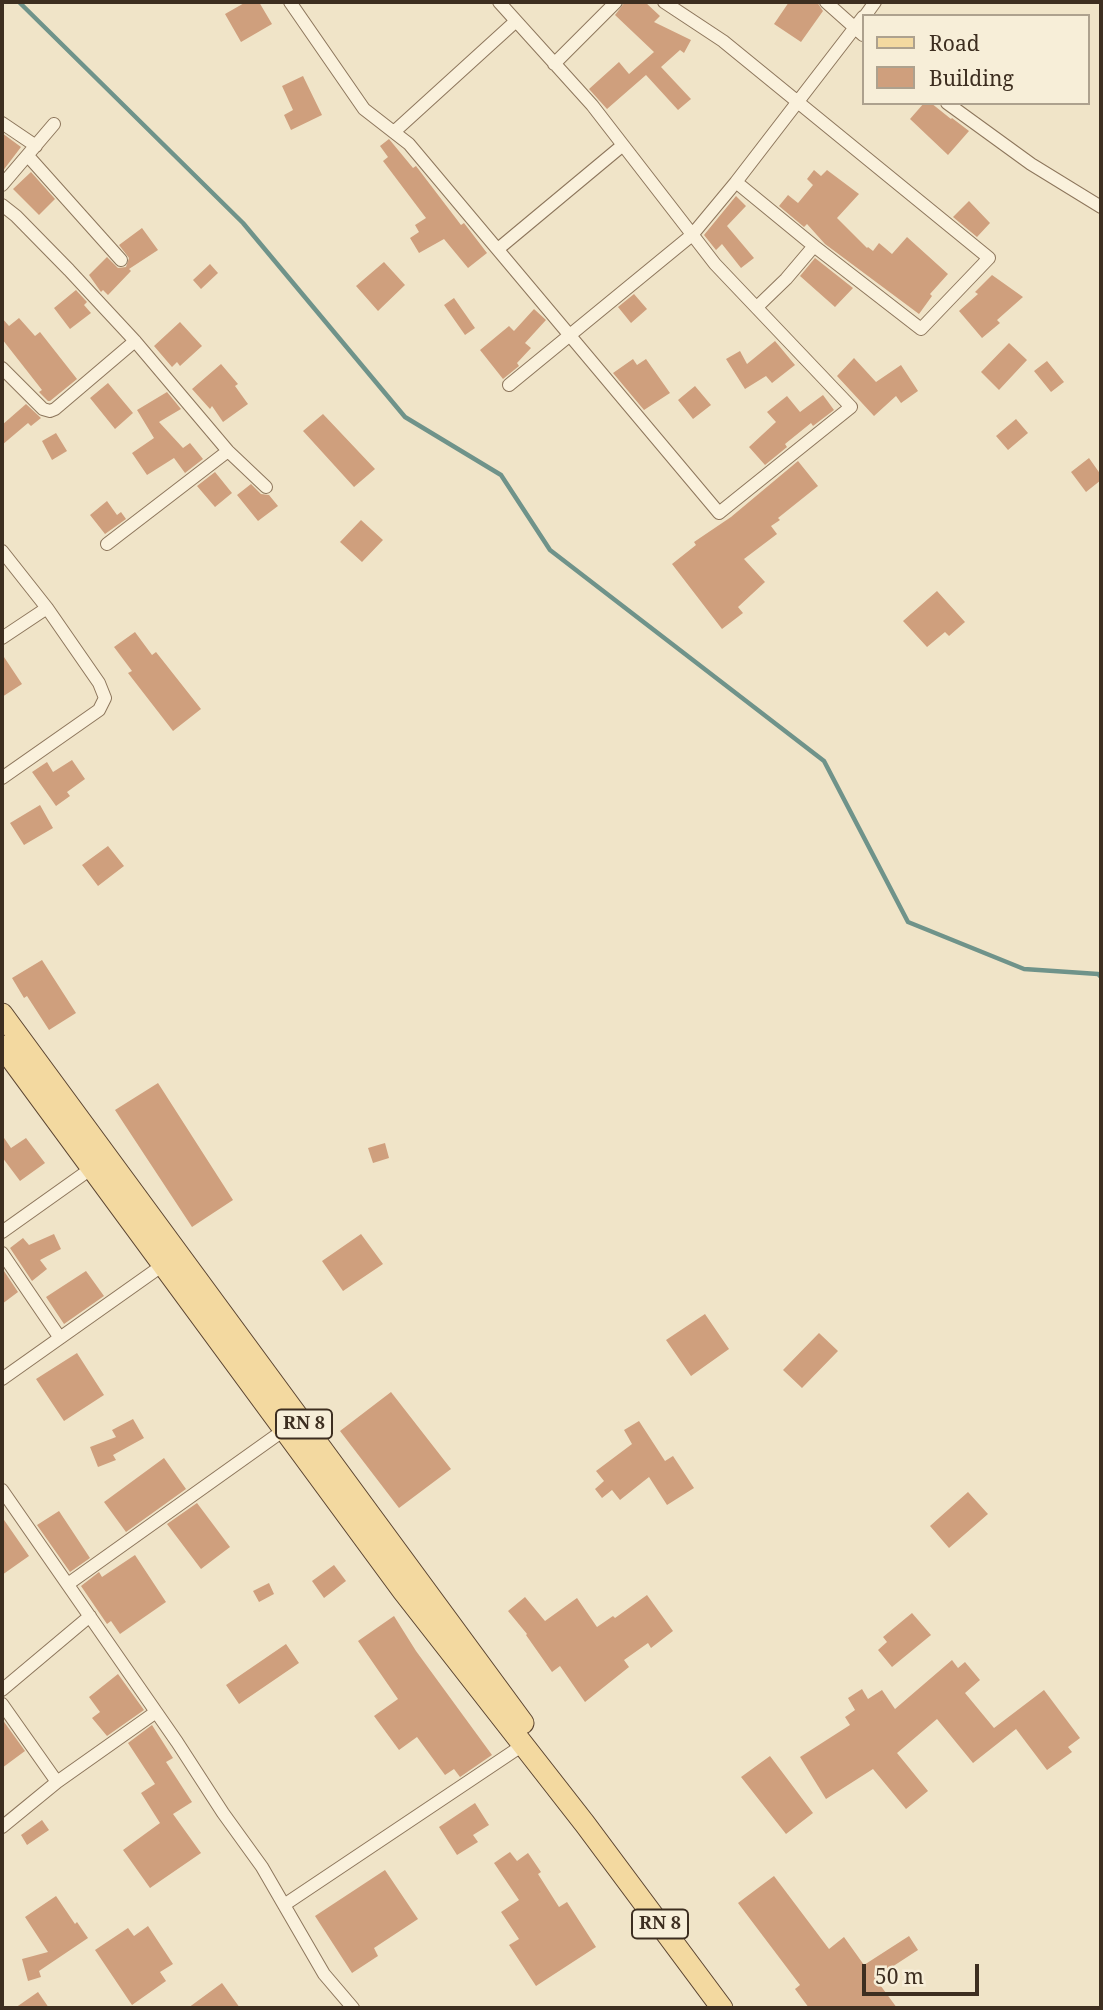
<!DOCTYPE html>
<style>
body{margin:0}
#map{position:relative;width:1103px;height:2010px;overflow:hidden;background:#f0e4c8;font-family:"Noto Serif",serif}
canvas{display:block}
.frame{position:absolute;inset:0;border:4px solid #3d2e20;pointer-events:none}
.legend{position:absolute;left:862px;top:14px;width:228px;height:91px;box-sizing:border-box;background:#f7eed8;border:2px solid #ada18e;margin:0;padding:9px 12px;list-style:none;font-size:21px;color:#3d2e20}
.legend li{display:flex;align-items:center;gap:14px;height:35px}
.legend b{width:35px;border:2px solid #ada18e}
.scale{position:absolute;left:862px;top:1964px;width:117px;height:32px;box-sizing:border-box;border:4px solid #3d2e20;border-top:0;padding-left:9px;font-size:21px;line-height:24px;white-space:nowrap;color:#3d2e20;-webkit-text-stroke:5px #f7eed8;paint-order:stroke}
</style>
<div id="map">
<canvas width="1103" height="2010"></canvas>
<div class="frame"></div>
<ul class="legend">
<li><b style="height:9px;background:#f3d9a0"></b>Road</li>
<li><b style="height:19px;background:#cf9f7d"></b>Building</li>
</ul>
<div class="scale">50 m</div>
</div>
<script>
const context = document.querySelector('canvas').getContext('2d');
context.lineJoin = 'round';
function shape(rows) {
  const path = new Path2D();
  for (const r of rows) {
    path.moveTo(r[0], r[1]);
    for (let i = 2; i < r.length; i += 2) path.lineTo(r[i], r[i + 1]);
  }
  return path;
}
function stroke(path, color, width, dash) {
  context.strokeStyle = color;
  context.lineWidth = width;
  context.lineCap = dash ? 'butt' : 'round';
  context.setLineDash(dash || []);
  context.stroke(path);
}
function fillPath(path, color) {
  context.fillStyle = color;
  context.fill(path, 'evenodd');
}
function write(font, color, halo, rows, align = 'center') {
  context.font = font + ' "Noto Serif",serif';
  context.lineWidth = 5;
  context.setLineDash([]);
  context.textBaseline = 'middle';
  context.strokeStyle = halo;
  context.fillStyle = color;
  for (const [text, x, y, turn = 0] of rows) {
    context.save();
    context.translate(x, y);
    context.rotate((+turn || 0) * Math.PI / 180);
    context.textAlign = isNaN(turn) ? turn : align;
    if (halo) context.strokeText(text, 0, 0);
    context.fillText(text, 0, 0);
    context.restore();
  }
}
stroke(shape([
 [19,2,243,223,405,417,501,475,550,550,824,761,908,922,1024,969,1098,974,1101,977]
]), '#6f938a', 4.5);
fillPath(shape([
 [246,2,259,2,272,24,241,42,225,14],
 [625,2,645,2,660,16,654,22,691,40,684,53,680,50,661,67,691,99,678,110,646,75,607,109,589,89,619,62,629,74,654,52,615,15],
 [789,2,817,2,823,11,801,42,774,24],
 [303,76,322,115,291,130,284,115,293,110,282,86],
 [924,103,931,103,951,119,952,118,969,131,948,155,910,119],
 [2,133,21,147,2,172],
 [389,139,413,168,416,166,461,225,464,223,487,253,468,268,444,239,419,253,410,238,419,232,415,225,426,218,383,161,388,157,380,146],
 [814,170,821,176,827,170,859,194,837,218,867,248,868,247,873,251,879,243,892,254,907,237,948,274,930,294,932,296,919,314,825,244,807,224,804,227,779,206,788,195,798,203,813,185,807,179],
 [31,172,55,199,39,215,13,189],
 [736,196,746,206,727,226,754,258,741,268,722,244,716,250,704,235],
 [969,201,990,223,977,237,953,217],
 [142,228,158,250,129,269,131,271,108,295,103,290,101,292,89,275,107,257,118,268,126,267,129,258,119,245],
 [815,258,853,288,835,307,800,276],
 [384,262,405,285,378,311,356,286],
 [210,264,218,273,201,289,193,280],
 [992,275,1023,297,997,320,1000,323,982,338,959,311,978,294,975,292],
 [76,290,87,302,84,305,91,313,70,329,54,308],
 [634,294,647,309,631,323,618,307],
 [454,298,475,328,465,335,444,305],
 [534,309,546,320,525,343,531,348,517,363,519,366,503,379,480,350,509,326,514,331],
 [2,318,9,326,19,318,35,336,40,332,77,379,50,401,48,401,39,392,42,390,2,339],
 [180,322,202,346,180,366,177,362,172,367,154,346],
 [775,341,795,365,772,383,766,376,745,389,726,359,740,351,747,364],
 [1009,343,1027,360,999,390,981,372],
 [854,358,876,382,901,365,918,391,901,403,896,396,874,416,837,376],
 [633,359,637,365,646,359,670,393,644,410,613,373],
 [1047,361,1064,382,1051,392,1034,371],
 [221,364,238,384,235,386,248,404,223,422,212,406,210,409,192,389],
 [108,383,133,413,115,429,90,398],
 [695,386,711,405,693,419,678,400],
 [167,392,181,409,159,422,183,448,190,443,203,459,185,473,174,458,147,475,132,453,154,438,137,410],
 [823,395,834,410,813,426,811,423,785,444,787,447,765,465,749,447,776,422,767,412,787,396,800,412],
 [26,404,41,418,31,426,28,423,2,445,2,425],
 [323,414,375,469,354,487,303,431],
 [1016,419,1028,433,1008,450,996,436],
 [56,433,67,451,52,460,42,441],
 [1089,458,1101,475,1101,480,1086,492,1071,472],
 [798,461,818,486,778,518,780,520,771,526,777,534,744,559,765,582,738,607,743,613,722,629,672,564,696,545,694,542,731,517],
 [215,472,232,493,215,507,197,486],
 [251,484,261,494,269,495,278,506,258,521,237,495],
 [107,501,117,515,121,512,126,519,105,534,90,515],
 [361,520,383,540,362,562,340,542],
 [937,591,965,622,949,636,945,632,927,647,903,621],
 [135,632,152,655,156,652,201,709,173,731,128,673,132,671,114,647],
 [2,654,22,684,2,697],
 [72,760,85,779,67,792,70,796,56,806,32,772,47,762,53,772],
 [40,805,53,828,24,845,10,823],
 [108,846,124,866,98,886,82,865],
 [42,960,76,1013,49,1030,27,996,24,998,12,978],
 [158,1083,233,1200,192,1227,115,1110],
 [2,1135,11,1148,26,1138,45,1163,20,1181,2,1157],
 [385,1143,389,1158,373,1163,368,1148],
 [54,1234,61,1249,40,1260,47,1269,32,1281,10,1248,23,1238,29,1245],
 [361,1234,383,1264,343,1291,322,1261],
 [2,1268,18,1292,2,1304],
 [86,1271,104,1296,64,1324,46,1297],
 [705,1314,729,1349,691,1376,666,1340],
 [819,1333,838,1351,802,1388,783,1370],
 [77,1353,104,1395,64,1421,36,1379],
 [391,1392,451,1469,399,1508,340,1431],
 [133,1419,144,1438,113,1455,116,1460,98,1467,90,1447,116,1437,112,1430],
 [639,1421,665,1461,673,1456,694,1488,667,1505,649,1477,620,1500,612,1490,602,1498,595,1489,604,1481,596,1471,632,1444,624,1430],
 [164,1458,186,1489,126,1532,104,1502],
 [968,1492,988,1514,949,1548,930,1526],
 [197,1503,230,1547,201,1569,167,1524],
 [59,1511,90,1558,70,1572,37,1525],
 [2,1517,29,1556,2,1575],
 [135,1555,166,1602,120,1634,111,1621,107,1624,81,1586,99,1572,102,1577],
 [334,1565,346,1581,324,1598,312,1581],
 [269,1583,274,1594,259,1602,253,1591],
 [647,1595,673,1631,651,1648,648,1643,624,1660,629,1667,585,1702,560,1666,552,1672,526,1635,527,1634,508,1611,525,1597,545,1621,577,1598,597,1627,613,1616,615,1618],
 [912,1613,931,1635,892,1667,878,1650,887,1642,883,1637],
 [394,1616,416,1651,492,1755,460,1777,454,1769,445,1775,417,1737,399,1750,374,1716,398,1699,358,1641],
 [286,1644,299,1663,239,1704,226,1685],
 [952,1660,958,1668,965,1662,980,1680,965,1693,994,1728,1044,1690,1080,1738,1068,1747,1072,1752,1047,1770,1016,1729,973,1763,937,1719,897,1753,928,1791,906,1809,873,1769,826,1799,800,1757,850,1725,845,1717,855,1710,848,1698,862,1689,868,1699,882,1690,895,1709],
 [118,1674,144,1710,107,1736,92,1718,100,1712,89,1697],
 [2,1719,25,1751,2,1768],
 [152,1725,173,1758,166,1762,192,1802,173,1814,201,1853,150,1888,123,1850,160,1823,141,1793,155,1784,128,1743],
 [770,1756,813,1813,786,1834,741,1777],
 [475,1803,489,1825,473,1835,478,1842,457,1855,439,1827],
 [42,1820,49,1830,27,1845,21,1835],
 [510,1852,517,1861,528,1853,541,1872,538,1874,559,1907,567,1902,596,1947,536,1986,509,1945,519,1939,501,1912,519,1900,494,1863],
 [385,1870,418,1919,374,1948,378,1956,352,1973,315,1916],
 [774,1876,829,1949,844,1937,864,1965,909,1936,918,1950,875,1978,897,2008,809,2008,795,1989,800,1985,738,1903],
 [56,1896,75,1924,77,1922,88,1938,39,1971,41,1977,28,1981,22,1959,48,1952,25,1917],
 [148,1926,173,1964,160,1972,166,1981,132,2005,95,1950,128,1928,134,1936],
 [222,1983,240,2008,188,2008],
 [38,1992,49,2008,15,2008]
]), '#cf9f7d');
const minor = shape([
 [290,2,364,109,409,144,719,513,851,407,715,264,592,105,499,2],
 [664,2,723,41,989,258,921,329,814,246],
 [826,2,863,35],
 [865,16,875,2],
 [554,64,616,2],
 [947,103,1031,164,1101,207],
 [2,123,36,146],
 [395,131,516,21],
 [28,156,121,260],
 [736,182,863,17],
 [2,185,54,124],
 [2,205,16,216,69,270,135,341,228,451,266,487],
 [498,249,623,145],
 [2,368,43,409,50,411,55,409,135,341],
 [509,385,692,235,736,182,814,246,786,279,757,307],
 [107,544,228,451],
 [2,551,47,608,99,683,105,698,99,710,2,778],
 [2,638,47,608],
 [2,1232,92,1168],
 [2,1253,60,1338],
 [2,1379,163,1265],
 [2,1490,177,1742,223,1813,262,1867,284,1905,523,1745],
 [68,1584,284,1430],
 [2,1690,90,1616],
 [2,1704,57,1782],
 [2,1827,57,1782,156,1712],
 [284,1905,324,1974,353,2008]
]);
const primary = shape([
 [2,1014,523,1723],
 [2,1046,403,1591,585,1824,722,2008]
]);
stroke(minor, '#8d765c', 14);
stroke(primary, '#5b4430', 23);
stroke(minor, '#faf1dc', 12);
stroke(primary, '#f3d9a0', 21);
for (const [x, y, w] of [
 [304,1424,56],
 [660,1924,56]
]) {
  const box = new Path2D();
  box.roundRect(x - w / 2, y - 14.5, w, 29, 5);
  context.fillStyle = '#f7eed8';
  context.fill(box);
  stroke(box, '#3d2e20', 2);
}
write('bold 18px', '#3d2e20', null, [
 ["RN 8",304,1424],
 ["RN 8",660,1924]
]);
</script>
